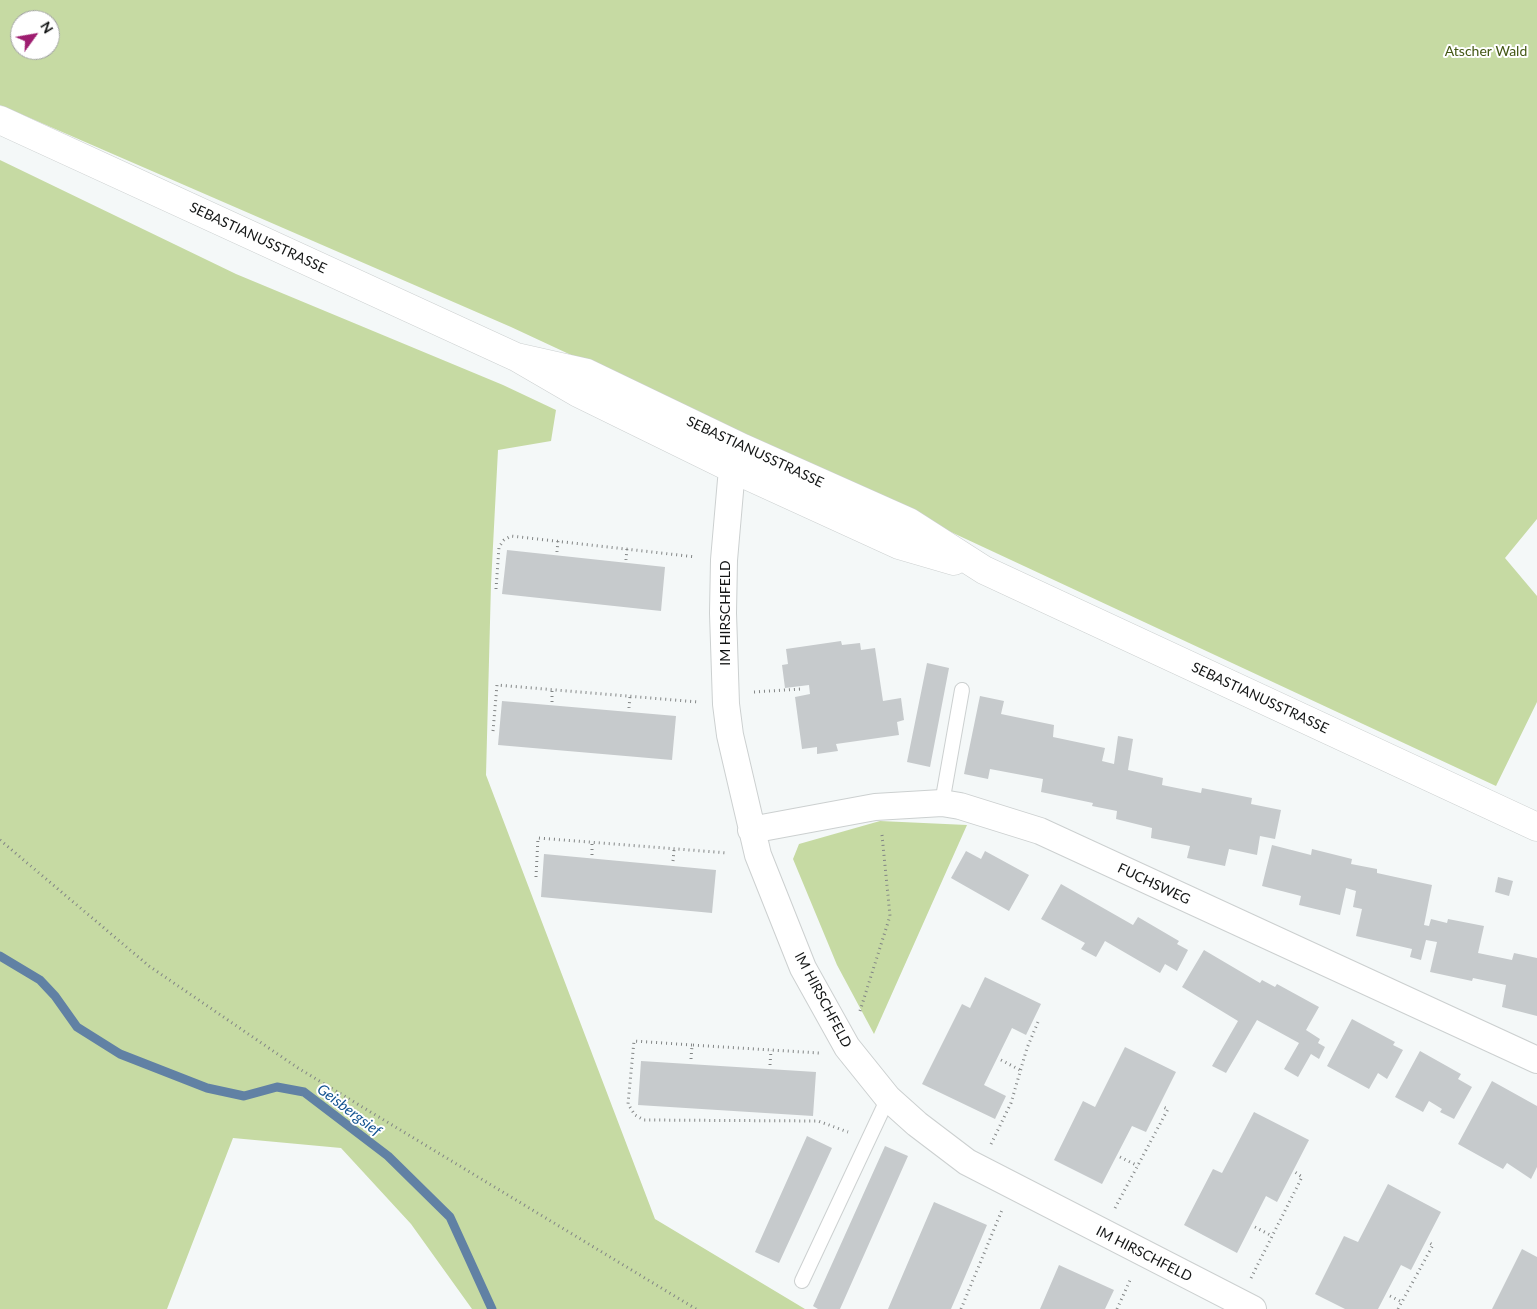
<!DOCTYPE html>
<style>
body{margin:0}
#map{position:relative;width:1537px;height:1309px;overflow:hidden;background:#f4f8f8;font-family:Lato,sans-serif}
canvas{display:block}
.north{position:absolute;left:10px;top:10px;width:50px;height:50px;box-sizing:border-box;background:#fff;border:1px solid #a1a2a2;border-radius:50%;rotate:58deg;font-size:14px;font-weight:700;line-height:20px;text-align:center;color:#141616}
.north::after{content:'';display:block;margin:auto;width:18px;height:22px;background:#9e1d70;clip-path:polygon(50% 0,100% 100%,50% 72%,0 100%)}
</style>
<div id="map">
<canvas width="1537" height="1309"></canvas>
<div class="north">N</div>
</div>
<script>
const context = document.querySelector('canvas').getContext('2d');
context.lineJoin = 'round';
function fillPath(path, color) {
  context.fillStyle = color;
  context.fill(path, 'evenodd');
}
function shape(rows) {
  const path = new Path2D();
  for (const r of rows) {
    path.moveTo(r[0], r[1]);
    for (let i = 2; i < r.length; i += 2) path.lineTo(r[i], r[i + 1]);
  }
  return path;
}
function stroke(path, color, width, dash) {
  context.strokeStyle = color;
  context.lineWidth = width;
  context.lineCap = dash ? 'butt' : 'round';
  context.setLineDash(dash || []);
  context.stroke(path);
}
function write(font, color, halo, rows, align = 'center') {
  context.font = font + ' Lato,sans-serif';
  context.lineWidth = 4;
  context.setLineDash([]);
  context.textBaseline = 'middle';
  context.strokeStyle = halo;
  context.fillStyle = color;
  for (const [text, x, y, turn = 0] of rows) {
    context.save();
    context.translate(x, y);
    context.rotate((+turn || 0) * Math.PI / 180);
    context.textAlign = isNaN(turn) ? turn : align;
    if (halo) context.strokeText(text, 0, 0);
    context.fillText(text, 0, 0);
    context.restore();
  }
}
fillPath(shape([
 [0,0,1537,0,1537,519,1505,558,1537,596,1537,702,1496,786,511,327,0,105],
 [20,20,50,20,50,50,20,50],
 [0,160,236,274,503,385,556,410,551,441,498,450,491,584,486,775,655,1219,805,1309,472,1309,411,1224,341,1148,233,1138,167,1309,0,1309],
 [880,821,967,825,874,1034,837,965,793,859,799,844]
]), '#c6daa3');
stroke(shape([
 [0,956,40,980,55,996,77,1027,120,1054,207,1088,244,1096,277,1087,304,1092,388,1156,450,1217,492,1309]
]), '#6181a4', 9);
fillPath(shape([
 [507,550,665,567,661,611,502,594],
 [841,641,842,645,860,643,861,650,875,648,883,701,901,698,904,720,897,722,899,735,836,744,838,751,817,754,817,747,802,749,795,697,810,694,809,685,785,688,782,665,788,664,786,649],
 [927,663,949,668,930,767,907,762],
 [980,696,1004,701,1001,714,1054,725,1053,737,1105,748,1102,761,1114,764,1118,736,1133,739,1128,770,1163,778,1162,785,1201,793,1202,788,1252,798,1251,804,1281,810,1275,839,1260,836,1257,855,1229,849,1225,866,1187,858,1190,846,1151,838,1152,828,1116,819,1117,811,1092,806,1093,803,1041,792,1043,779,990,769,988,779,964,774],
 [502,701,676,716,672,760,498,745],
 [1272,845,1311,855,1312,849,1352,859,1351,864,1377,869,1377,873,1432,885,1424,925,1429,926,1431,919,1447,923,1448,919,1484,926,1478,953,1512,960,1514,953,1537,958,1537,1016,1502,1007,1506,985,1473,978,1472,981,1430,972,1437,942,1426,940,1421,960,1410,957,1412,949,1356,936,1362,909,1353,907,1356,891,1346,888,1340,915,1299,905,1301,896,1262,886],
 [966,851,981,859,985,851,1029,875,1009,911,951,878],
 [544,854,716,870,712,913,541,897],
 [1498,877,1513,881,1509,896,1495,892],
 [1061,884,1133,925,1138,917,1179,941,1177,944,1188,950,1177,971,1165,964,1160,973,1105,941,1096,957,1081,949,1085,943,1041,919],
 [1204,950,1260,983,1262,980,1275,987,1277,984,1319,1007,1306,1030,1320,1039,1318,1043,1325,1047,1319,1059,1311,1054,1298,1077,1284,1069,1299,1043,1257,1020,1226,1073,1212,1066,1238,1021,1182,987],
 [985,977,1041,1004,1026,1035,1012,1028,984,1085,1006,1096,995,1119,922,1084,962,1004,970,1008],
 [1352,1019,1395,1042,1393,1045,1403,1050,1387,1079,1378,1073,1369,1089,1327,1066],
 [1125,1047,1176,1072,1146,1132,1132,1126,1102,1184,1054,1160,1083,1101,1095,1107],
 [1420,1051,1461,1074,1458,1079,1472,1087,1454,1119,1440,1112,1442,1109,1429,1101,1423,1112,1395,1097],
 [641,1061,816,1072,813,1116,638,1105],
 [1492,1081,1537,1106,1537,1167,1531,1179,1507,1163,1503,1169,1458,1144],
 [1254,1112,1309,1140,1277,1202,1266,1196,1237,1253,1184,1225,1213,1169,1222,1173],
 [807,1136,832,1148,779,1263,755,1252],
 [885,1146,908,1156,840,1309,818,1309,813,1306],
 [1388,1184,1441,1212,1411,1270,1401,1265,1378,1309,1345,1309,1315,1294,1344,1236,1358,1242],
 [934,1202,987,1225,961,1286,951,1309,888,1309],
 [1522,1249,1537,1257,1537,1309,1492,1309],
 [1059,1265,1114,1290,1105,1309,1040,1309]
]), '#c6cacc');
const service = shape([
 [942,803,962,690],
 [802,1281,888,1098]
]);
const minor = shape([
 [742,450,731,480,724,560,723,613,726,704,730,735,758,855,803,968,847,1047,888,1098,917,1124,967,1162,1253,1309],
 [751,830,875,807,942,803,960,806,1040,831,1537,1060]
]);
const secondary = shape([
 [0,120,516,357,578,393,735,470,899,545,954,561],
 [516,357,587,373,743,448,909,522,984,570,1537,827]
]);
stroke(service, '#ccd0d0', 16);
stroke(minor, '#ccd0d0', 28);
stroke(secondary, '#ccd0d0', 29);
stroke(shape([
 [557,552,558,540],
 [626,560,627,548],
 [496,589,499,547,504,540,511,536,696,557],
 [754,692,801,689],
 [552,702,552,690],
 [629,708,630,696],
 [493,731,497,685,698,702],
 [0,840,149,966,298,1068,696,1309],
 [592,855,592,843],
 [673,861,674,850],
 [536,877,538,838,728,853],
 [860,1011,890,916,882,835],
 [692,1045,634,1041,628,1104,635,1115,644,1120,818,1121,848,1132],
 [691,1059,692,1045,819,1053],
 [1001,1060,1020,1070],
 [770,1065,771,1050],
 [991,1144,1011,1103,1027,1048,1038,1022],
 [1120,1157,1138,1166],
 [1115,1208,1168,1109,1163,1107],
 [1255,1227,1272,1236],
 [1251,1278,1302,1177,1295,1172],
 [1390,1296,1402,1302],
 [961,1309,1002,1210],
 [1117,1309,1131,1278],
 [1398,1309,1433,1245,1428,1242]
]), '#828585', 3, [1, 4]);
stroke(service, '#fff', 14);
stroke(minor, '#fff', 26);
stroke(secondary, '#fff', 28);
write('14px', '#435714', '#fff', [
 ["Atscher Wald",1486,51]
]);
write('14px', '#141616', '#fff', [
 ["SEBASTIANUSSTRASSE",258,238,25],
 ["SEBASTIANUSSTRASSE",755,452,25],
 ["IM HIRSCHFELD",725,613,-90],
 ["SEBASTIANUSSTRASSE",1260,698,25],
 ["FUCHSWEG",1154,884,25],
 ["IM HIRSCHFELD",823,1000,62],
 ["IM HIRSCHFELD",1144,1254,27]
]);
write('italic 15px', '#145491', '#fff', [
 ["Geisbergsief",349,1110,37]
]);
</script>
